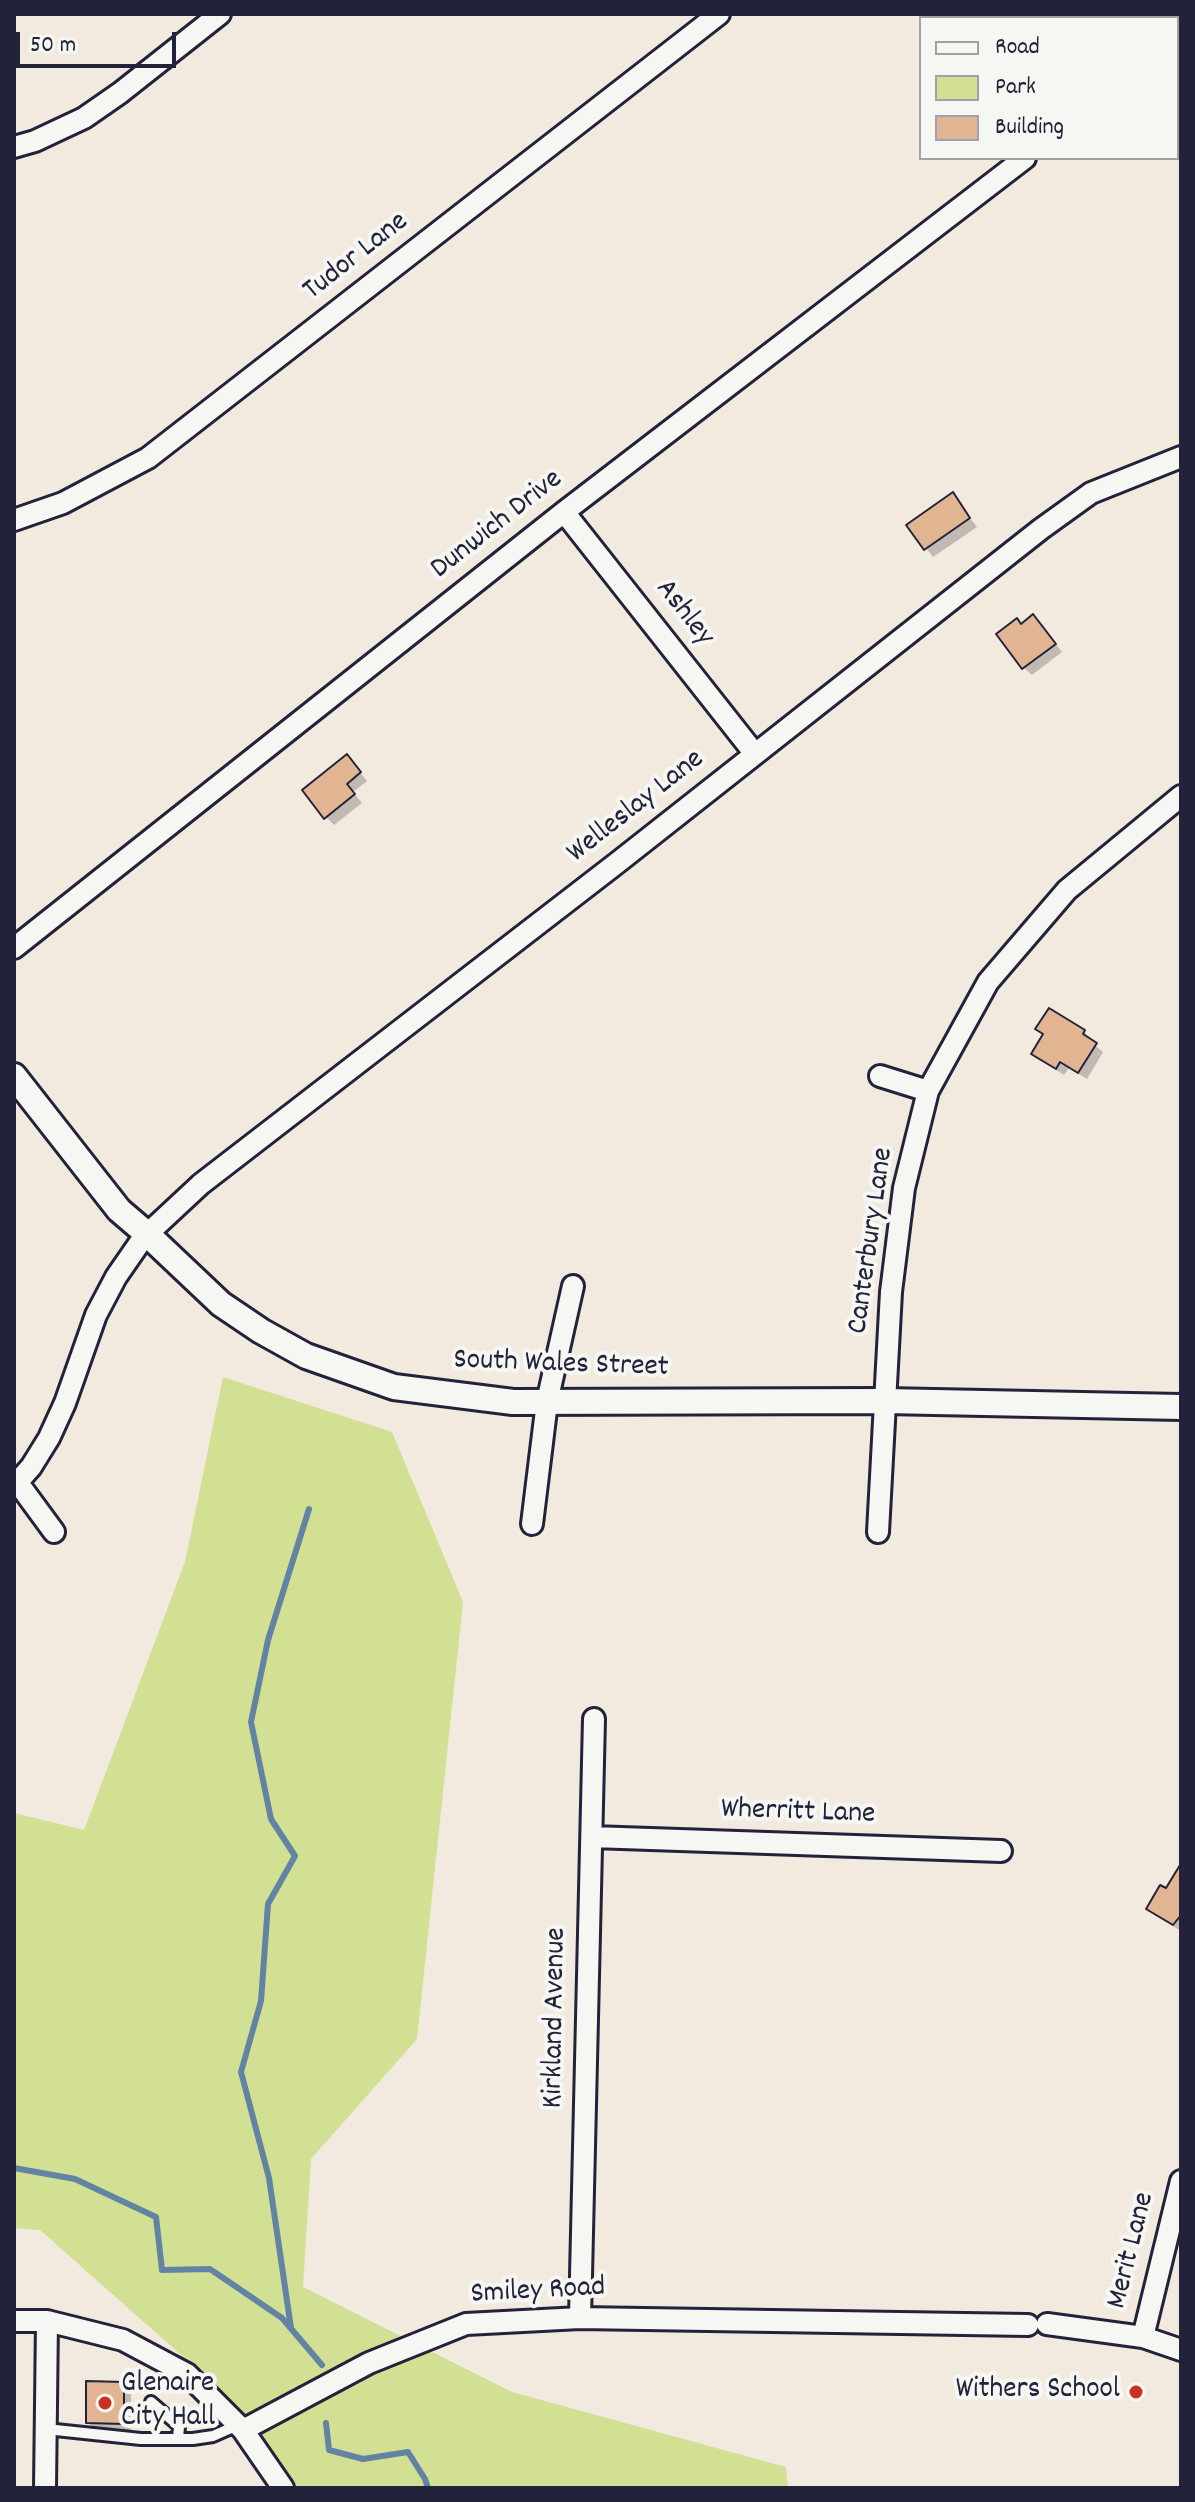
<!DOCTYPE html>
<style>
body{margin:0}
#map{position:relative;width:1195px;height:2502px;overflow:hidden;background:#f2e9df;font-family:Dekko,sans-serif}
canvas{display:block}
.frame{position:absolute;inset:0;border:16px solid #22223b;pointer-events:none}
.legend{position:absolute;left:919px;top:16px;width:260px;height:144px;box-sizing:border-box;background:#f6f6f2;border:2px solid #a1a1a9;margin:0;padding:10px 14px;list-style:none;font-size:24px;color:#22223b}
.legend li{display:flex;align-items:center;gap:16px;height:40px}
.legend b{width:40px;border:2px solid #a1a1a9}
.scale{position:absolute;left:16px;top:32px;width:160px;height:36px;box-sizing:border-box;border:4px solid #22223b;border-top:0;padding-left:10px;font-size:24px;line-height:28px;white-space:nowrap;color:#22223b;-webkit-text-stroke:6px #f6f6f2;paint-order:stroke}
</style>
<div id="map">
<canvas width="1195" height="2502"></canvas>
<div class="frame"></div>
<ul class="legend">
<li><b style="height:10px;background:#f6f6f2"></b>Road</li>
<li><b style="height:22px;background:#d2e093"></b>Park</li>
<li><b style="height:22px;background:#e2b592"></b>Building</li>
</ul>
<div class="scale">50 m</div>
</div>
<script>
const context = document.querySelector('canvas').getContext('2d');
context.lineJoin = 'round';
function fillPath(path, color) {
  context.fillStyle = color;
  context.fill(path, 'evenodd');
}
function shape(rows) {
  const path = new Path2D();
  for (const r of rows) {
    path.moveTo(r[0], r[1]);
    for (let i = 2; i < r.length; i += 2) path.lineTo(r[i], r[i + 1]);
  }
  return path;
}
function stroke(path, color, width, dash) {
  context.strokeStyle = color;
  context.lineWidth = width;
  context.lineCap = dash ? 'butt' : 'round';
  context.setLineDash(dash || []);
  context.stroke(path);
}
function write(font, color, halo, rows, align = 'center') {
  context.font = font + ' Dekko,sans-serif';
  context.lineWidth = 8;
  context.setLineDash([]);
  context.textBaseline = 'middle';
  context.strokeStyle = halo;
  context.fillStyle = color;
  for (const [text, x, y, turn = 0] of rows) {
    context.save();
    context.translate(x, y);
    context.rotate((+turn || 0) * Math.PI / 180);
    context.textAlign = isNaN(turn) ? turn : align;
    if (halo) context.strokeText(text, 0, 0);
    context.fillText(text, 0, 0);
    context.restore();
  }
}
fillPath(shape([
 [223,1377,392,1432,463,1602,417,2039,311,2159,303,2287,512,2392,786,2467,788,2488,288,2488,180,2354,40,2230,14,2228,14,1813,84,1830,185,1562]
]), '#d2e093');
fillPath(shape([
 [952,495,977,527,933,557,909,525],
 [1022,625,1041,625,1062,652,1032,675,1024,668],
 [354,765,367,781,353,792,362,803,334,825,326,817],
 [1084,1032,1092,1040,1091,1042,1103,1052,1087,1079,1069,1068,1064,1075,1042,1061,1034,1053],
 [1180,1868,1181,1868,1181,1931,1156,1916,1148,1909,1166,1891],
 [123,2384,131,2392,131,2431,95,2430,88,2422]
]), '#0003');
stroke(shape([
 [14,2168,75,2179,156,2217,162,2270,210,2269,282,2318,322,2365],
 [291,2328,269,2178,241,2072,261,2001,268,1904,295,1856,271,1819,251,1722,268,1640,309,1509],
 [326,2423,329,2450,363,2459,408,2452,425,2479,428,2488]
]), '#6383a5', 6);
const building = shape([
 [953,492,970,518,924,550,906,525,953,492],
 [1033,614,1056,644,1022,669,996,634,1017,618,1021,624,1033,614],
 [347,754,361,772,347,784,355,794,324,819,302,790,347,754],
 [1049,1008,1085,1030,1083,1034,1097,1043,1078,1073,1060,1062,1056,1069,1031,1054,1043,1034,1035,1029,1049,1008],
 [1180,1865,1181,1915,1173,1925,1146,1909,1160,1885,1166,1888,1180,1865],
 [86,2381,124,2382,124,2424,86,2423,86,2381]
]);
fillPath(building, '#e2b592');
stroke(building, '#22223b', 2);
const service = shape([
 [151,2402,179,2426,178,2439],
 [46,2429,141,2439,193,2439,213,2436,238,2425]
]);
const minor = shape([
 [1177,41,1181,38],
 [14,147,35,141,84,118,120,93,220,14],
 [564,512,755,754],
 [14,520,63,503,148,458,719,14],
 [14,948,564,512,1025,158],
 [880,1076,928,1091],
 [18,1483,54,1532],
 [14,1486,31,1467,49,1438,65,1403,96,1315,116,1277,143,1238,201,1184,617,863,1041,529,1091,493,1181,457],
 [532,1524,547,1402,573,1286],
 [878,1532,891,1292,904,1188,928,1091,988,982,1067,890,1181,796],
 [592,1837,1001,1851],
 [580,2318,594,1719],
 [14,2321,47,2321,123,2340,187,2374,243,2430,283,2488],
 [1047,2324,1143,2337,1181,2350],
 [1143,2337,1181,2181],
 [243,2430,369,2363,466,2324,580,2318,1028,2325],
 [45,2488,47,2321]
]);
const tertiary = shape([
 [14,1076,119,1210,147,1234,221,1304,261,1331,306,1356,394,1387,513,1402,885,1401,1181,1407]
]);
stroke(service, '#22223b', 16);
stroke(minor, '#22223b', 26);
stroke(tertiary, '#22223b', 30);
stroke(service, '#f6f6f2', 10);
stroke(minor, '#f6f6f2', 20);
stroke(tertiary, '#f6f6f2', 24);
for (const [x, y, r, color] of [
 [1136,2392,8,"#c8321e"],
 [105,2403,8,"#c8321e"]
]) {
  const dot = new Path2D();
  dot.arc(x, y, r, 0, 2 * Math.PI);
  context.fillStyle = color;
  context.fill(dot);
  stroke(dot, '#f6f6f2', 3);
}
write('30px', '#22223b', '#f6f6f2', [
 ["Tudor Lane",357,258,-38],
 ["Dunwich Drive",498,526,-38],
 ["Ashley",683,614,52],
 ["Welleslay Lane",637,808,-38],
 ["Canterbury Lane",873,1241,-82],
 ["South Wales Street",561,1366,2],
 ["Wherritt Lane",798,1814,2],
 ["Kirkland Avenue",557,2018,-89],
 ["Merit Lane",1133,2251,-76],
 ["Smiley Road",538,2293,-3]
]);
write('30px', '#22223b', '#f6f6f2', [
 ["Glenaire",121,2386],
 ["City Hall",121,2420],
 ["Withers School",1120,2392,"right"]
], 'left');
</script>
